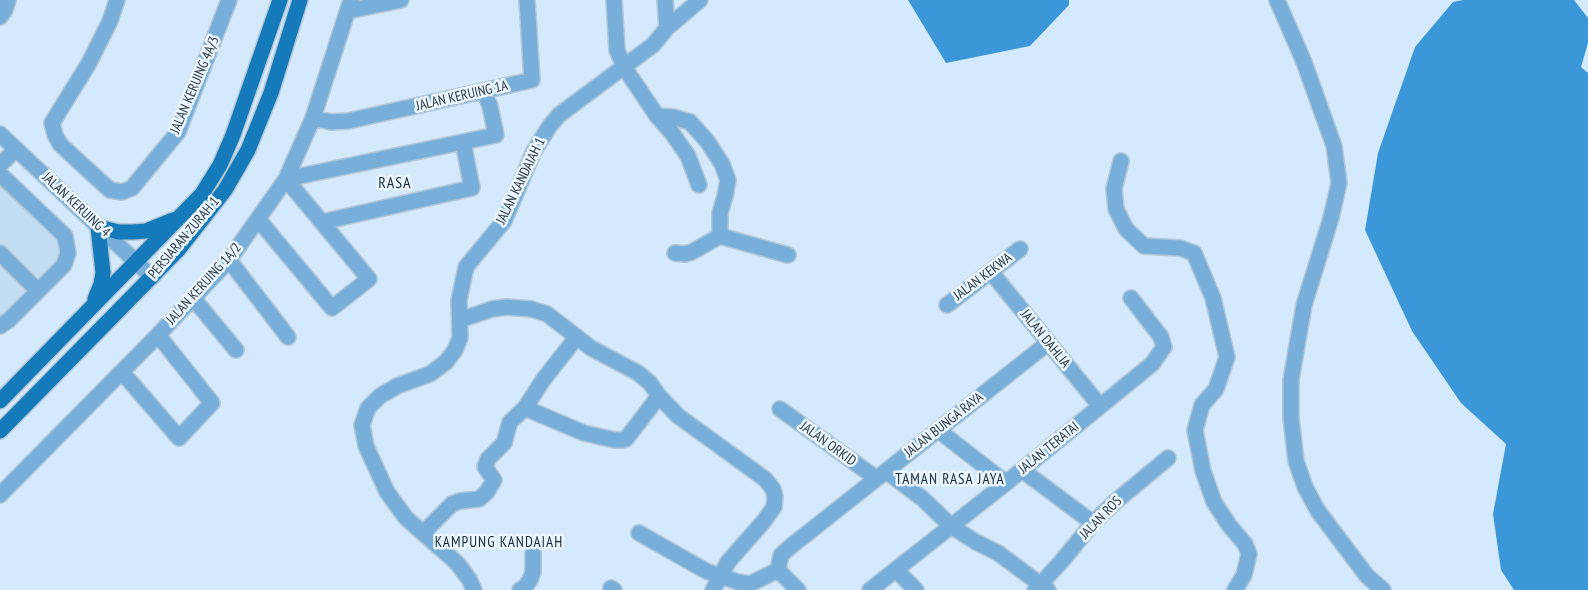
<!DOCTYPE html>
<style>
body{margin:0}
canvas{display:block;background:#d4eafc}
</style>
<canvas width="1588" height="590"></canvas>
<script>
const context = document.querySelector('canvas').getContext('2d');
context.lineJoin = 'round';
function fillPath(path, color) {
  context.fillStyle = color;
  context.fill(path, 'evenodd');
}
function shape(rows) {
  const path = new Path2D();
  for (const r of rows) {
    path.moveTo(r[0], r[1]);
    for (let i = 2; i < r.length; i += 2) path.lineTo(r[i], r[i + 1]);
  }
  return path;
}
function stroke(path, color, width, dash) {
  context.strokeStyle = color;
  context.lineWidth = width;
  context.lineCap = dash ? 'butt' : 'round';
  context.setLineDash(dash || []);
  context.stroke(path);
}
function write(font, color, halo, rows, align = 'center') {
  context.font = font + ' "PT Sans Narrow",sans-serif';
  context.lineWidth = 5;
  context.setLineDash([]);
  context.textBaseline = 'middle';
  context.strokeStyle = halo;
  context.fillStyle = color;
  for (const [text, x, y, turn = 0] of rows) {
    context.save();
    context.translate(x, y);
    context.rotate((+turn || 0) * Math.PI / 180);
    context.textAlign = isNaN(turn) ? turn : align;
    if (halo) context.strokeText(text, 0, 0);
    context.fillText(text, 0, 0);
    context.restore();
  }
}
fillPath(shape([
 [0,181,61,239,63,254,59,263,0,320]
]), '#c2dcf2');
fillPath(shape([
 [908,0,1069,0,1069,5,1030,46,946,63],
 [1463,0,1574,0,1588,18,1588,43,1581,67,1588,73,1588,590,1514,590,1501,570,1493,514,1506,444,1461,403,1412,331,1365,230,1378,153,1415,47,1453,2]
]), '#3c97d8');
const minor = shape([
 [117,0,110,21,89,63,52,123,55,135,60,144,77,160,110,190,122,192,132,188,178,132,229,0],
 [614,0,617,50,624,67,657,116,673,117,690,122,707,141,722,164,728,180,725,196,720,213,720,236],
 [665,0,667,28],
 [1277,0,1304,62,1334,146,1339,183,1331,218,1304,305,1291,380,1291,418,1296,461,1305,487,1318,511,1367,576,1383,590],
 [348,11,401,0],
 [0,17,5,10,8,0],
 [657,116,672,133,688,156,699,185],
 [313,118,331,122,348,121,532,80,527,0],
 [0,134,152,277],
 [1121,161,1114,189,1116,209,1126,229,1144,246,1180,248,1194,253,1213,298,1227,357,1216,389,1202,405,1195,430,1203,471,1214,502,1229,525,1245,544,1249,554,1244,575,1235,590],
 [0,165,16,149],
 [0,174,65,236,68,253,64,265,9,320,0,326],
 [258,219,332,308,369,279,286,179,496,135,490,106,484,91],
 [322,222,472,188,463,142],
 [0,253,38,291],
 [675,253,685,254,692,252,720,236,788,255],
 [229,260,288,337],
 [991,272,1100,406],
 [193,298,236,350],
 [947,305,1020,249],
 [460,320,492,309,507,307,531,309,547,314,591,348,638,373,650,383,659,396,678,416,765,479,773,489,775,497,774,507,764,521,728,562,713,590],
 [122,372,179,438,212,403,158,335],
 [525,408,584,433,615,440,623,440,626,439,659,396],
 [780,409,876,478],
 [938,430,1006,483],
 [1022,470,1093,523],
 [886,471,923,499,951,526,976,542,998,553,1048,590],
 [0,495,158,335,229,260,286,179,313,118,351,0],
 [423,533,452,504,460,501,479,499,487,492,494,480,485,467,488,459,504,443,510,422,525,408,543,380,576,338],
 [639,533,706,571,738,582,750,584,778,570],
 [778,570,781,555,790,547,1048,343],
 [778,570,798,590],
 [896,570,916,590],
 [611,588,614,590],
 [474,590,469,579,457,563,406,518,387,492,366,446,362,425,368,408,380,396,397,386,430,374,446,362,455,350,460,338,459,300,466,267,504,221,534,151,549,127,559,115,653,45,667,28,700,0],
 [520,590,525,587,530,580,533,572,533,553],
 [870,590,1006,483,1152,364,1164,347,1161,337,1131,298],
 [1035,590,1061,562,1093,523,1115,502,1168,458]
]);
const major = shape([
 [95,299,101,284,103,273,98,227,119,232,132,232,146,231,173,220],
 [0,401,202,194,220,165,233,135,280,0],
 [0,431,179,249,225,190,248,150,271,93,300,0]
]);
stroke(minor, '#b3c7d7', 18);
stroke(major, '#b3c7d7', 18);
stroke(minor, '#78afda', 15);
stroke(major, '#157ab9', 15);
write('14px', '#2e3941', '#ebf6ff', [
 ["JALAN KERUING 4A/3",195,85,-67],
 ["JALAN KERUING 1A",462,96,-13],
 ["JALAN KANDAIAH 1",521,181,-64],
 ["JALAN KERUING 4",76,205,43],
 ["PERSIARAN ZURAH 1",184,238,-50],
 ["JALAN KEKWA",983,277,-37],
 ["JALAN KERUING 1A/2",204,284,-48],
 ["JALAN DAHLIA",1045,339,51],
 ["JALAN BUNGA RAYA",944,425,-38],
 ["JALAN ORKID",828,444,36],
 ["JALAN TERATAI",1049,448,-39],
 ["JALAN ROS",1101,518,-46]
]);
context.letterSpacing = '1px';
write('15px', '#172d3e', '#ebf6ff', [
 ["TAMAN RASA JAYA",950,480],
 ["KAMPUNG KANDAIAH",499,543]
]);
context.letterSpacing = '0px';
context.letterSpacing = '1px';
write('16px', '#172d3e', '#ebf6ff', [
 ["RASA",395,183]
]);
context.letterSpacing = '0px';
</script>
